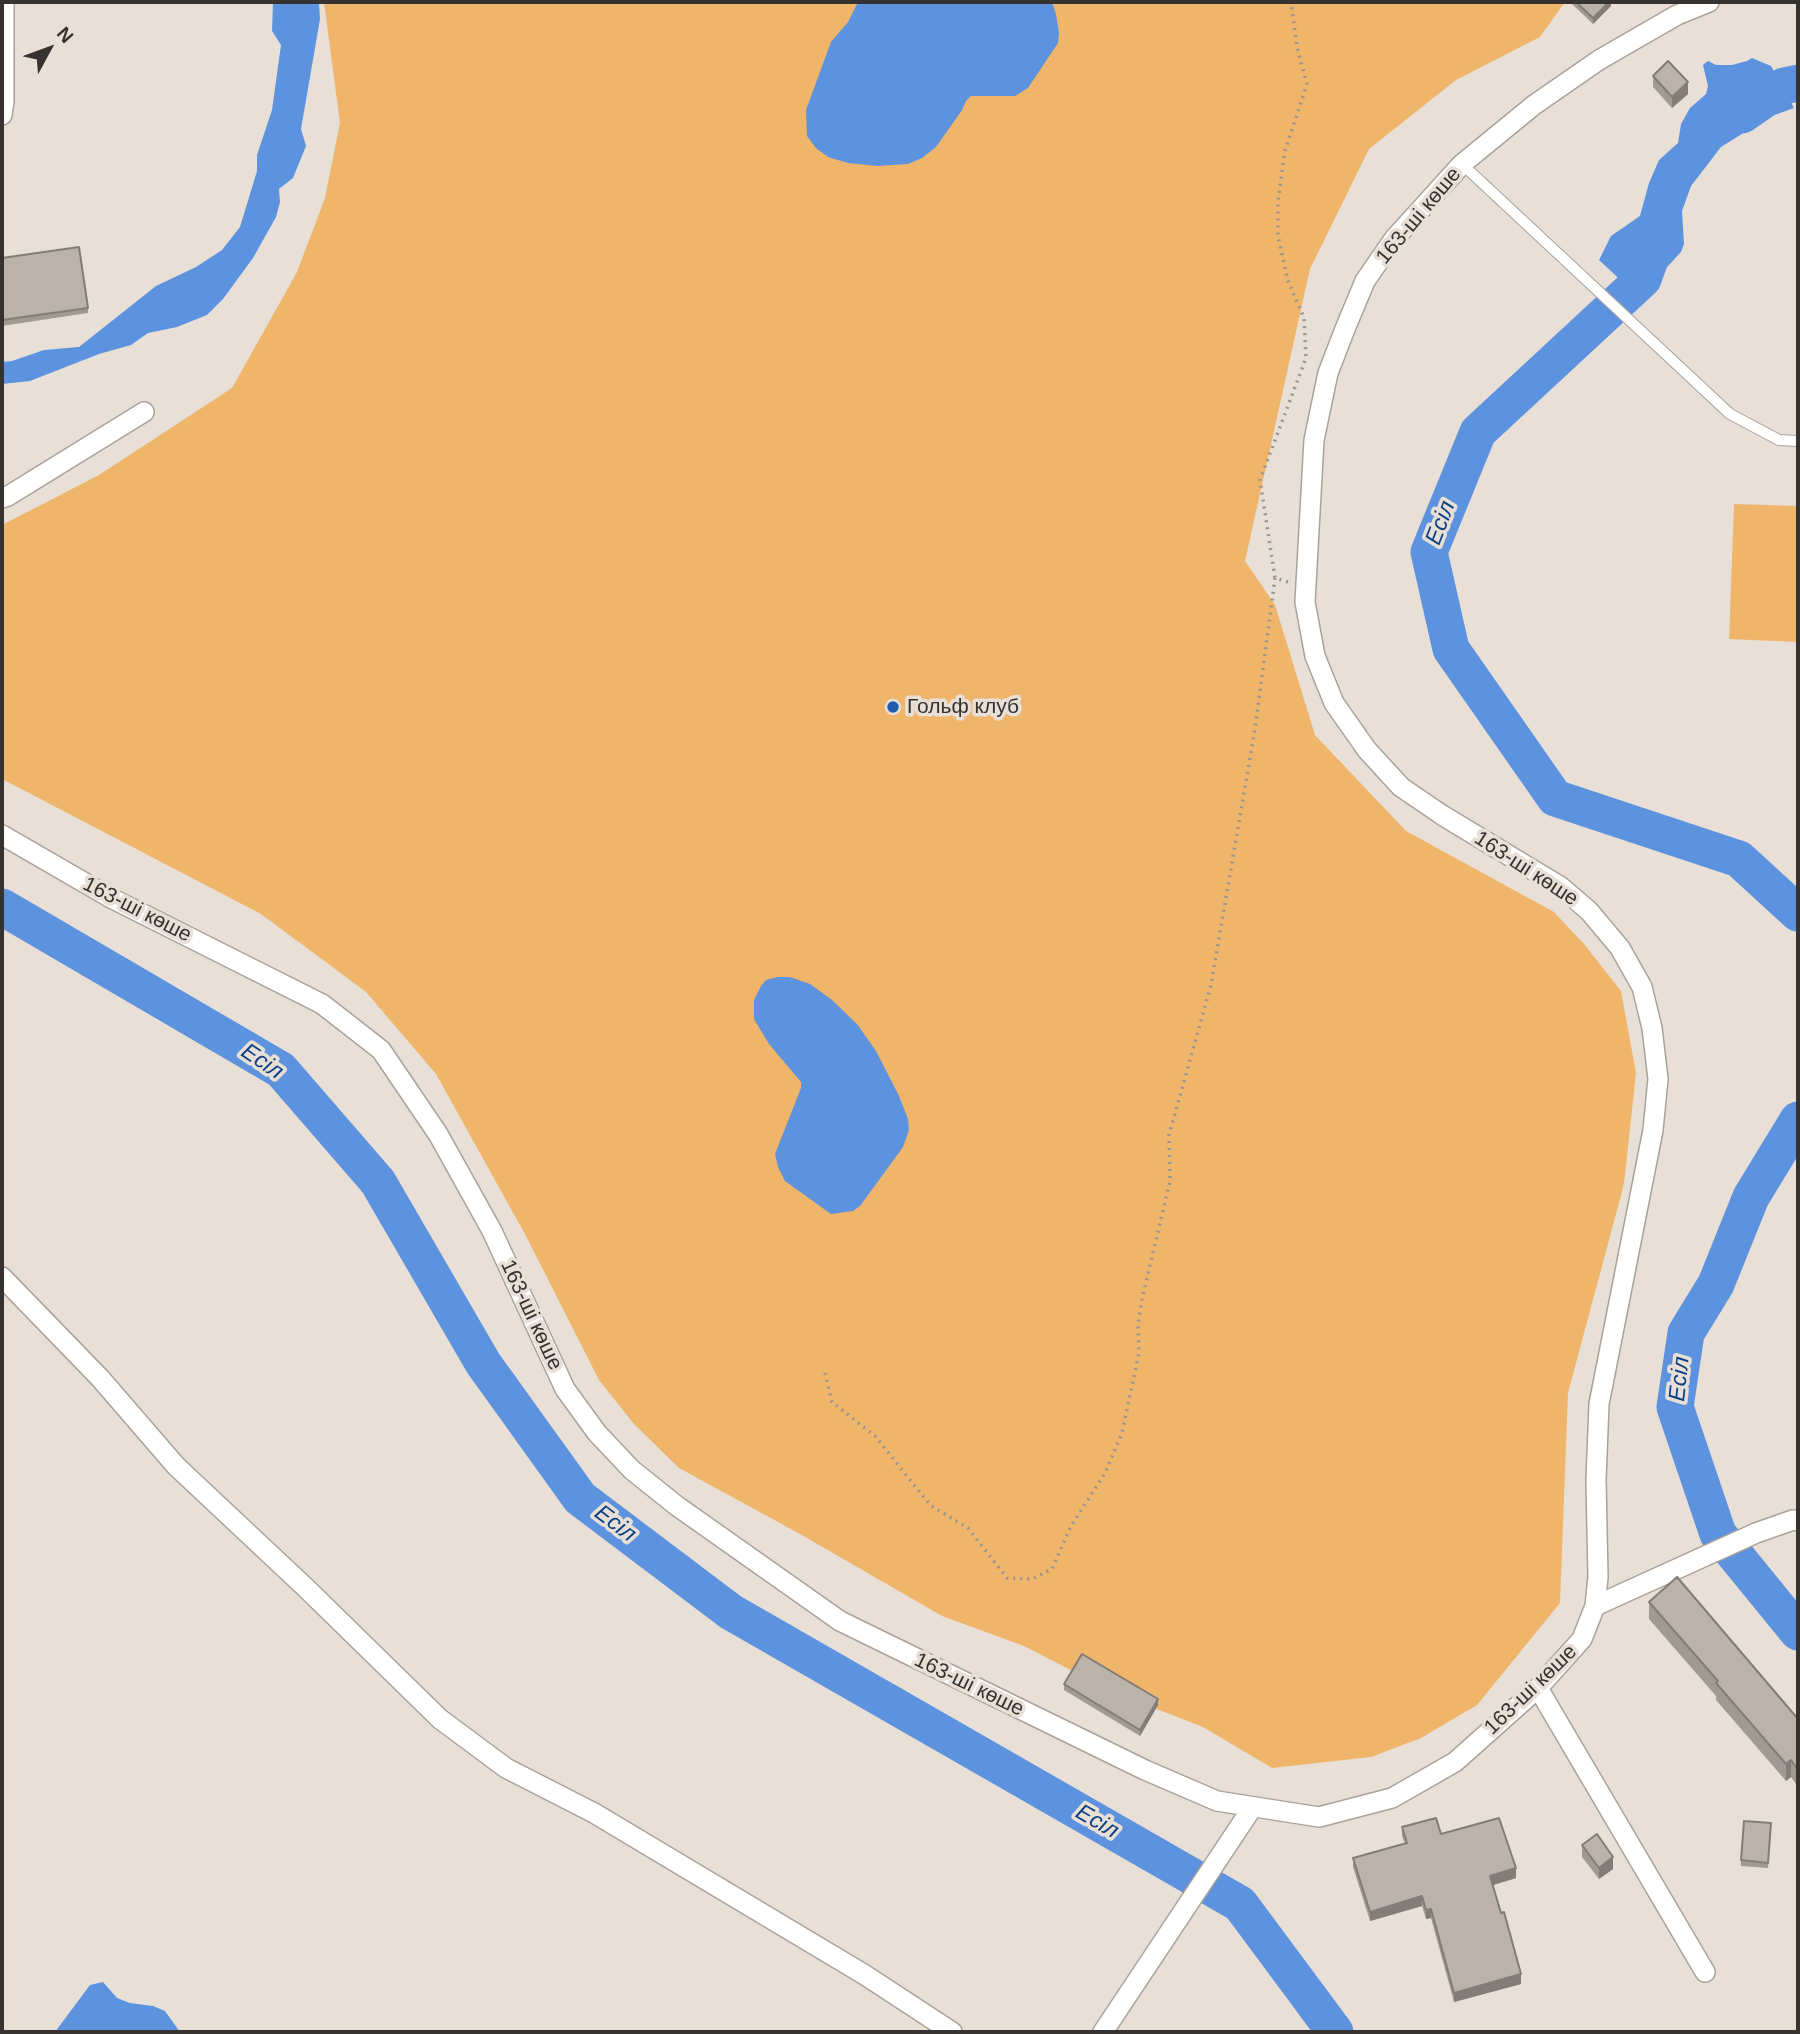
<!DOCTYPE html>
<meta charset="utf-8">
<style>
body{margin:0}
#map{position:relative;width:1800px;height:2034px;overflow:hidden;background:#e8e0d6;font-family:Arial,sans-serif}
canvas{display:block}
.frame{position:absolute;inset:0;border:4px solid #35322f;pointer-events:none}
.north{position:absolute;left:14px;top:14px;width:70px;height:70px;-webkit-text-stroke:5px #e8e0d6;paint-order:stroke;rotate:49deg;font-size:19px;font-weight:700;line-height:28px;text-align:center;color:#35322f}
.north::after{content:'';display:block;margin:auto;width:24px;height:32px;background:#35322f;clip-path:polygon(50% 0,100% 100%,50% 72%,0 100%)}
</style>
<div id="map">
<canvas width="1800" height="2034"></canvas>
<div class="frame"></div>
<div class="north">N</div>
</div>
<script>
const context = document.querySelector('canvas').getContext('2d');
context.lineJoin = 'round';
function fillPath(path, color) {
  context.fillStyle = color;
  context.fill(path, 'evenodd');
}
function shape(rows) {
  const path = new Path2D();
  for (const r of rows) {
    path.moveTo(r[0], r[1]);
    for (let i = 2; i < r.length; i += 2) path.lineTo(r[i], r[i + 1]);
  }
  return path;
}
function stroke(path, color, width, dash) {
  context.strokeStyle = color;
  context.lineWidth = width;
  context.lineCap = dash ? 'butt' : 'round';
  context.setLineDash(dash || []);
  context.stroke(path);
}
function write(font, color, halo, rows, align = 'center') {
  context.font = font + ' Arial,sans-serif';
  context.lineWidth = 7;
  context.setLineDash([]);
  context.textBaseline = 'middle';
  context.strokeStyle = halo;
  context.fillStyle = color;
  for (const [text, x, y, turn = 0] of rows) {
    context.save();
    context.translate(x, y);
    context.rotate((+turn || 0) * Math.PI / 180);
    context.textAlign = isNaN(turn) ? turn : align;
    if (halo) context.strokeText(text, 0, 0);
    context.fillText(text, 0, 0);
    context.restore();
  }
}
fillPath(shape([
 [324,2,1565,2,1540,37,1456,80,1369,149,1310,269,1245,561,1275,605,1315,735,1406,831,1554,912,1584,944,1621,991,1636,1073,1624,1184,1568,1393,1560,1603,1477,1705,1421,1738,1371,1757,1272,1768,1203,1727,1113,1692,1024,1646,942,1616,800,1534,679,1468,634,1424,599,1380,526,1236,436,1074,366,992,261,914,2,779,2,525,99,475,232,388,297,272,325,198,340,123],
 [1734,504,1798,506,1797,642,1729,639]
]), '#efb56a');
fillPath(shape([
 [273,2,319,2,320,19,301,129,306,146,293,178,279,189,280,202,276,217,253,258,223,299,207,315,177,327,148,333,131,345,99,354,30,381,2,384,2,362,12,361,44,350,79,347,156,286,196,267,222,250,240,227,257,171,257,155,272,110,281,45,272,31],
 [858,2,1052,2,1056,14,1059,33,1058,43,1028,88,1015,96,971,96,966,101,962,110,936,147,922,158,908,164,877,166,848,163,828,157,816,148,807,136,806,110,831,42,848,22],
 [1752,58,1771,66,1794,108,1769,117,1721,147,1691,186,1682,211,1684,244,1681,252,1639,297,1599,260,1611,236,1640,216,1649,183,1659,160,1678,143,1681,124,1690,108,1706,94,1708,86,1703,65,1708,61,1716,65,1732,65,1747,61],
 [778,977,790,977,810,984,832,1000,857,1024,876,1051,899,1096,908,1119,909,1130,903,1147,860,1206,853,1211,831,1214,785,1181,778,1167,775,1154,801,1088,801,1082,769,1044,754,1019,754,1000,761,986,766,980],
 [103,1982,117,1998,130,2003,153,2006,165,2011,180,2032,55,2032,90,1985]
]), '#5d92df');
stroke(shape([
 [1742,115,1784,86,1798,83],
 [1654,248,1643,279,1478,432,1429,552,1451,649,1555,798,1739,859,1798,913],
 [2,907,281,1070,378,1182,483,1363,580,1498,731,1612,1240,1904,1335,2032],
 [1798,1120,1751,1197,1716,1284,1686,1333,1675,1407,1718,1534,1798,1632]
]), '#5d92df', 37);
const service = shape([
 [1462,164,1730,414,1779,440,1798,441]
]);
const minor = shape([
 [2,115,4,101,4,2],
 [2,498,8,496,144,412],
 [2,835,111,898,322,1004,381,1050,438,1134,492,1231,565,1389,597,1433,632,1470,677,1506,840,1621,1145,1770,1217,1801,1319,1817,1392,1798,1455,1762,1538,1688,1582,1639,1595,1606,1598,1577,1596,1480,1599,1404,1653,1130,1658,1079,1652,1028,1642,987,1620,948,1589,911,1561,887,1442,815,1401,787,1367,750,1334,703,1315,656,1305,602,1314,440,1328,373,1345,329,1365,281,1394,239,1462,164,1534,105,1599,60,1677,15,1709,2],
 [2,1277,100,1378,176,1466,306,1588,440,1719,506,1768,594,1813,865,1975,952,2032],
 [1595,1606,1756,1533,1793,1520,1798,1521],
 [1538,1688,1705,1972],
 [1103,2032,1252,1808]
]);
stroke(service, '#aaa299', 12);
stroke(minor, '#aaa299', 22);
stroke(shape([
 [1288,582,1275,578,1260,480,1306,358,1304,318,1288,281,1278,236,1278,201,1285,151,1307,84,1297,47,1291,2],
 [825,1373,832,1402,875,1436,930,1505,968,1528,1007,1578,1032,1579,1052,1569,1071,1526,1105,1473,1122,1433,1139,1353,1138,1324,1142,1299,1170,1181,1169,1135,1211,985,1255,729,1275,578]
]), '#9a948d', 3.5, [2, 5]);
stroke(service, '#fff', 10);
stroke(minor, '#fff', 19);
fillPath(shape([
 [1570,2,1611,2,1611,6,1593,24],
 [1653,76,1688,94,1672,108,1653,87],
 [2,258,88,308,88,313,2,326],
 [1649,1602,1798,1719,1798,1787,1791,1777,1786,1781,1716,1700,1716,1696,1649,1619],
 [1064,1684,1158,1705,1140,1736,1064,1690],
 [1402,1827,1441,1834,1516,1878,1493,1885,1521,1984,1454,2002,1431,1918,1426,1919,1422,1906,1370,1921,1353,1867,1353,1858,1405,1844,1402,1836],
 [1771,1829,1768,1868,1741,1866,1741,1860],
 [1582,1845,1613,1869,1599,1879,1582,1857]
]), '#a19a92');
fillPath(shape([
 [1609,2,1611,2,1611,6,1593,24,1593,18],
 [1688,82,1688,94,1672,108,1672,97],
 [1158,1699,1158,1705,1140,1736,1140,1730],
 [1791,1760,1791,1777,1786,1781,1786,1764],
 [1613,1857,1613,1869,1599,1879,1599,1868],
 [1516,1868,1516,1878,1490,1886,1490,1876],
 [1422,1896,1422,1906,1370,1921,1370,1912],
 [1431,1909,1431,1918,1426,1919,1426,1910],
 [1521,1974,1521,1984,1454,2002,1454,1993]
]), '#837d77');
const building = shape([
 [1576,2,1609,2,1593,18,1576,2],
 [1668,61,1688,82,1672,97,1653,76,1668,61],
 [79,247,88,308,2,320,2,258,79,247],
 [1677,1577,1798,1719,1798,1770,1791,1760,1786,1764,1716,1683,1718,1681,1649,1602,1677,1577],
 [1082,1654,1158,1699,1140,1730,1064,1684,1082,1654],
 [1436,1818,1441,1834,1499,1818,1516,1868,1490,1876,1501,1913,1504,1912,1521,1974,1454,1993,1431,1909,1426,1910,1422,1896,1370,1912,1353,1858,1407,1843,1402,1827,1436,1818],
 [1744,1821,1771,1823,1768,1863,1741,1860,1744,1821],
 [1597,1834,1613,1857,1599,1868,1582,1845,1597,1834]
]);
fillPath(building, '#bbb3aa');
stroke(building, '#837d77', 2);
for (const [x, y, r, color] of [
 [893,707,7,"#225cae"]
]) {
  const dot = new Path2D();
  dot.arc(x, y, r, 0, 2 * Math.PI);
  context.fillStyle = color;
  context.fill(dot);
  stroke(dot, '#e8e0d6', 2.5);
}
write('21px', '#35322f', '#e8e0d6', [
 ["163-ші көше",1419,216,-50],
 ["163-ші көше",1526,869,33],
 ["163-ші көше",137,910,27],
 ["163-ші көше",531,1315,65],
 ["163-ші көше",969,1685,26],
 ["163-ші көше",1531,1690,-44]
]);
write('21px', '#35322f', '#e8e0d6', [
 ["Гольф клуб",907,707]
], 'left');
write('italic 23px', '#0c4085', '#e8e0d6', [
 ["Есіл",1441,523,-69],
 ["Есіл",262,1062,34],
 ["Есіл",1680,1379,-84],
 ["Есіл",615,1524,37],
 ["Есіл",1097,1822,30]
]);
</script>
